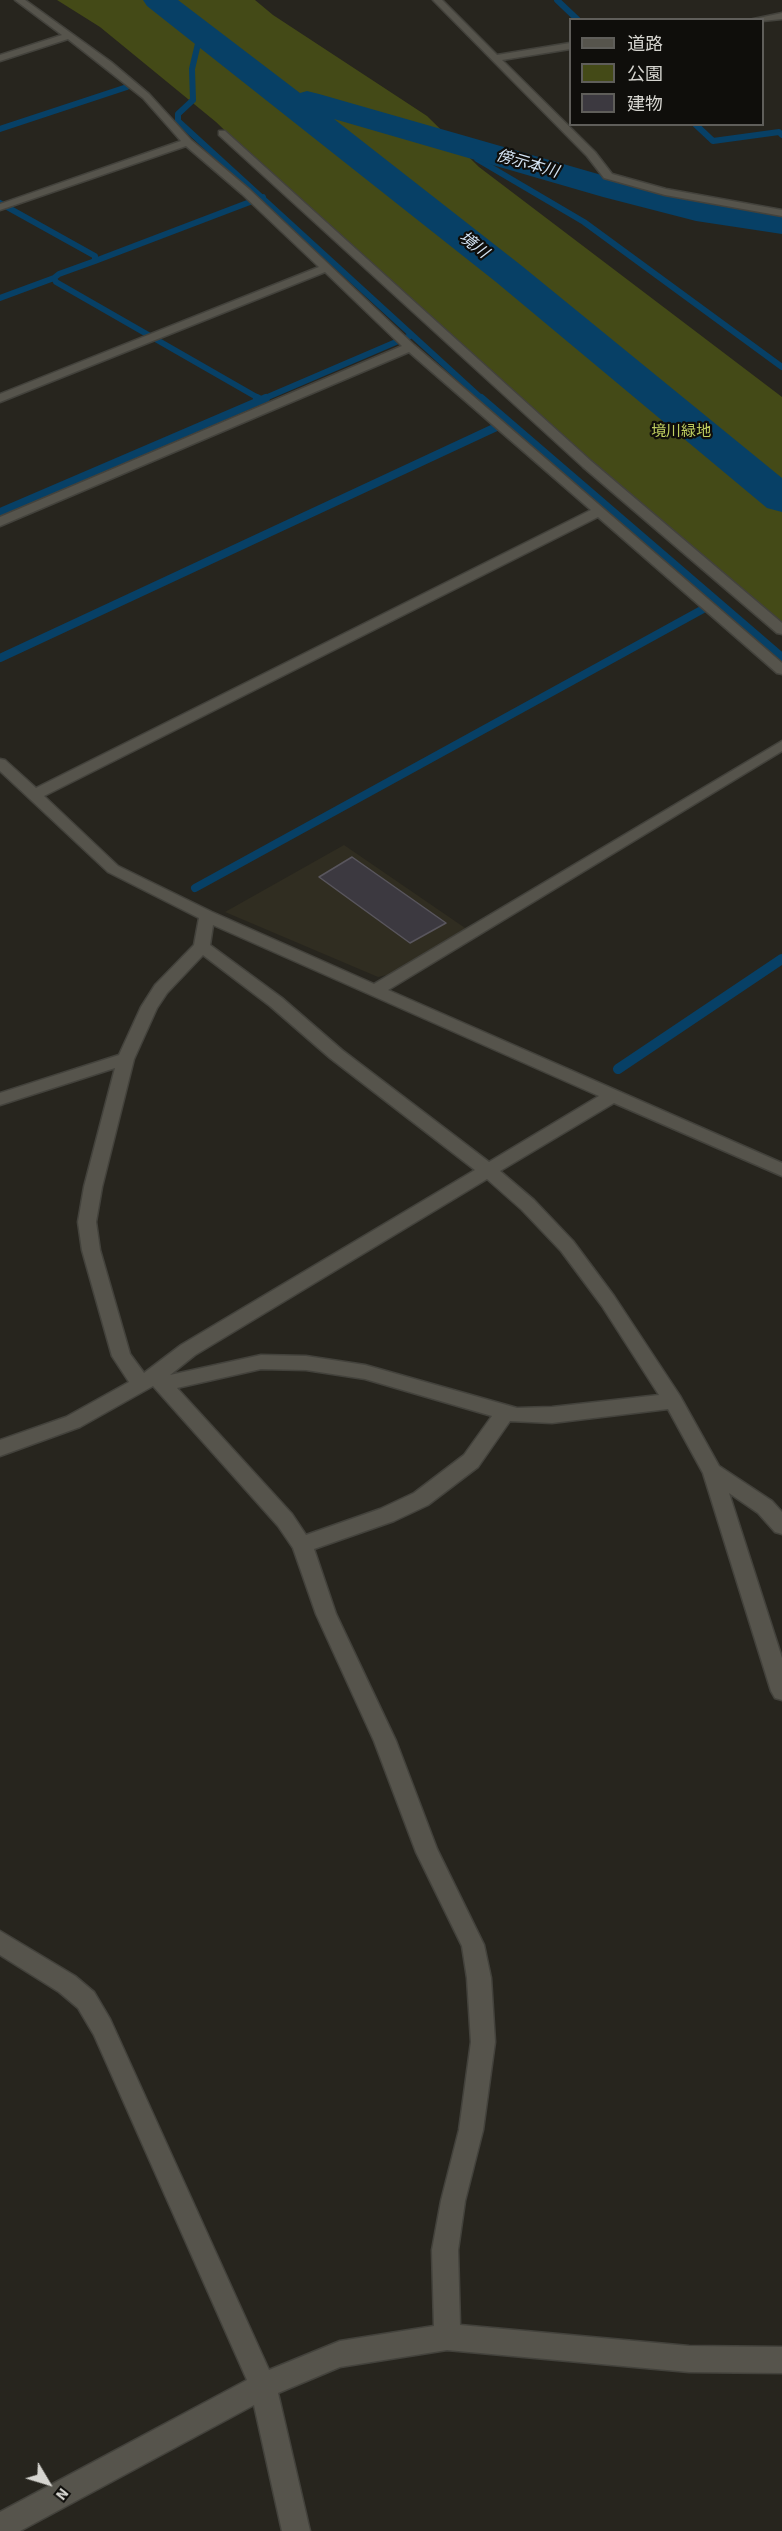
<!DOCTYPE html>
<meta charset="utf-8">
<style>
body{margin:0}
#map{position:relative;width:782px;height:2531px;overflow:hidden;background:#27251e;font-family:"Source Sans 3","Noto Sans JP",sans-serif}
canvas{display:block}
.legend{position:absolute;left:569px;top:18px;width:195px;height:108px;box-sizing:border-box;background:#0f0e0b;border:2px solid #5f5e5a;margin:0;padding:8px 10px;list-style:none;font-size:18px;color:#d6d5d0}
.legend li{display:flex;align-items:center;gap:12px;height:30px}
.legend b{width:30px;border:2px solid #5f5e5a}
.north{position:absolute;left:18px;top:2453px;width:60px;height:60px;-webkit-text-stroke:4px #0f0e0b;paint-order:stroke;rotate:128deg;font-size:16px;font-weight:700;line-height:24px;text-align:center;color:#d6d5d0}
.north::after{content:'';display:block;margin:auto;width:21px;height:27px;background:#d6d5d0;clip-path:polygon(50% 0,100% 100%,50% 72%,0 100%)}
</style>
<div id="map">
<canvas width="782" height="2531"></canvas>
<ul class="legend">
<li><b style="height:8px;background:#56544c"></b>道路</li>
<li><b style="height:16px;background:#444a17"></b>公園</li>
<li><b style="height:16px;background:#3c3940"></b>建物</li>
</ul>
<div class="north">N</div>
</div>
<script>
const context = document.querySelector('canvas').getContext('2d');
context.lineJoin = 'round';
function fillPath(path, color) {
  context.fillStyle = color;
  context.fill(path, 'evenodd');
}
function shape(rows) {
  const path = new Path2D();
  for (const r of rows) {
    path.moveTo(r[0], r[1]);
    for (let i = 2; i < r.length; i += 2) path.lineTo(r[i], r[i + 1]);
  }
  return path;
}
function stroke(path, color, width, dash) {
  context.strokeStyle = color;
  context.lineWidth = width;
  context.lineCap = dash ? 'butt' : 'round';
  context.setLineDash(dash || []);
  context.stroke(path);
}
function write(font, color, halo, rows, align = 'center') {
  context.font = font + ' "Source Sans 3","Noto Sans JP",sans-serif';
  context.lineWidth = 4.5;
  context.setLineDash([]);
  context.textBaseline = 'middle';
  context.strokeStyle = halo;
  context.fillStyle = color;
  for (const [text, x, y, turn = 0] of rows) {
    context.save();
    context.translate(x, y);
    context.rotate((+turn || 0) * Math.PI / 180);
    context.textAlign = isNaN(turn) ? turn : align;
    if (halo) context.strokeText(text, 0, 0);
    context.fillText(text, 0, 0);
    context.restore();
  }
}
fillPath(shape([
 [344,845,468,930,396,973,378,977,225,912]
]), '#302d21');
fillPath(shape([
 [57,0,255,0,273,15,427,116,479,167,782,397,782,632,623,501,446,343,216,122,100,27]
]), '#444a17');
stroke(shape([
 [557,0,578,20],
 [201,31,192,69,193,100,178,114,178,121,482,399],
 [695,124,713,141,779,132,782,135],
 [0,129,127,87],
 [481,152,476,154,477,159,584,222,782,367],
 [0,203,95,256,95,261,59,274,54,278,56,282,260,399],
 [95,261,263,197],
 [0,298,54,278],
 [263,399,410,336]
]), '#074066', 6);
stroke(shape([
 [257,398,261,400],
 [481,398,782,657],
 [0,512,266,398],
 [0,658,507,422],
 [195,888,716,602]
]), '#074066', 8);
stroke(shape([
 [618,1069,782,959]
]), '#074066', 10);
fillPath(shape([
 [143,0,178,0,300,93,307,91,319,94,626,182,696,199,782,212,782,234,696,221,603,197,334,119,522,266,782,478,782,512,767,508,496,282,147,6,143,0]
]), '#074066');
const building = shape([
 [352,857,446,923,410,943,319,877,352,857]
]);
fillPath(building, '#3c3940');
stroke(building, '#59565d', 1.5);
const street = shape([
 [15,0,25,0,111,62,149,94,191,140,250,190,414,345,782,663,782,674,777,673,598,517,44,796,118,866,212,912,374,984,782,741,782,751,388,990,782,1163,782,1176,614,1103,500,1171,534,1200,573,1241,614,1296,680,1396,719,1466,772,1501,782,1512,782,1534,775,1532,758,1513,729,1493,782,1658,782,1700,775,1698,771,1691,703,1473,668,1409,552,1423,510,1421,478,1467,428,1505,394,1521,314,1549,336,1614,396,1741,437,1849,484,1945,491,1978,495,2042,483,2130,465,2201,458,2250,460,2325,689,2346,782,2347,782,2373,689,2372,447,2350,340,2367,278,2393,310,2531,282,2531,254,2405,20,2531,0,2531,0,2512,247,2380,94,2035,78,2008,59,1992,0,1955,0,1931,75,1976,94,1992,110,2019,269,2370,340,2341,434,2326,432,2250,441,2201,459,2130,471,2042,467,1978,462,1946,416,1852,374,1741,316,1614,293,1548,278,1526,153,1386,80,1427,0,1456,0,1440,66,1417,129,1382,112,1356,82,1250,78,1222,84,1187,115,1068,0,1105,0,1093,119,1055,141,1007,155,985,194,945,199,918,108,872,0,771,0,759,5,760,36,788,591,510,409,352,0,526,0,517,402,346,325,272,0,402,0,394,319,267,242,194,186,146,0,210,0,204,181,141,143,98,68,39,0,61,0,55,62,35,15,0],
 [213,925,599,1096,489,1162,342,1050,282,998,210,945,213,925],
 [203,955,270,1006,330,1058,475,1170,181,1345,144,1373,130,1354,100,1250,96,1222,102,1187,134,1059,157,1008,167,993,203,955],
 [487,1179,522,1210,561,1251,602,1306,659,1395,552,1407,517,1408,365,1365,306,1356,261,1355,170,1375,195,1355,487,1179],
 [261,1369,306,1370,365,1379,492,1416,464,1455,414,1493,380,1509,306,1535,292,1514,177,1388,261,1369],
 [433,0,442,0,497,55,570,43,570,49,502,60,595,152,612,174,666,189,782,210,782,216,665,195,604,178,587,156,433,0],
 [782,13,782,19,762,21,749,20,782,13],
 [219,131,225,131,591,461,782,623,782,634,777,633,583,467,219,135,219,131]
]);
stroke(street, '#43423c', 3);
fillPath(street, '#56544c');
write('15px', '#c0cf60', '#0f0e0b', [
 ["境川緑地",681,433]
]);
write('italic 16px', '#d4e4f4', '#0f0e0b', [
 ["傍示本川",527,165,16],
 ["境川",473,246,38]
]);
</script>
